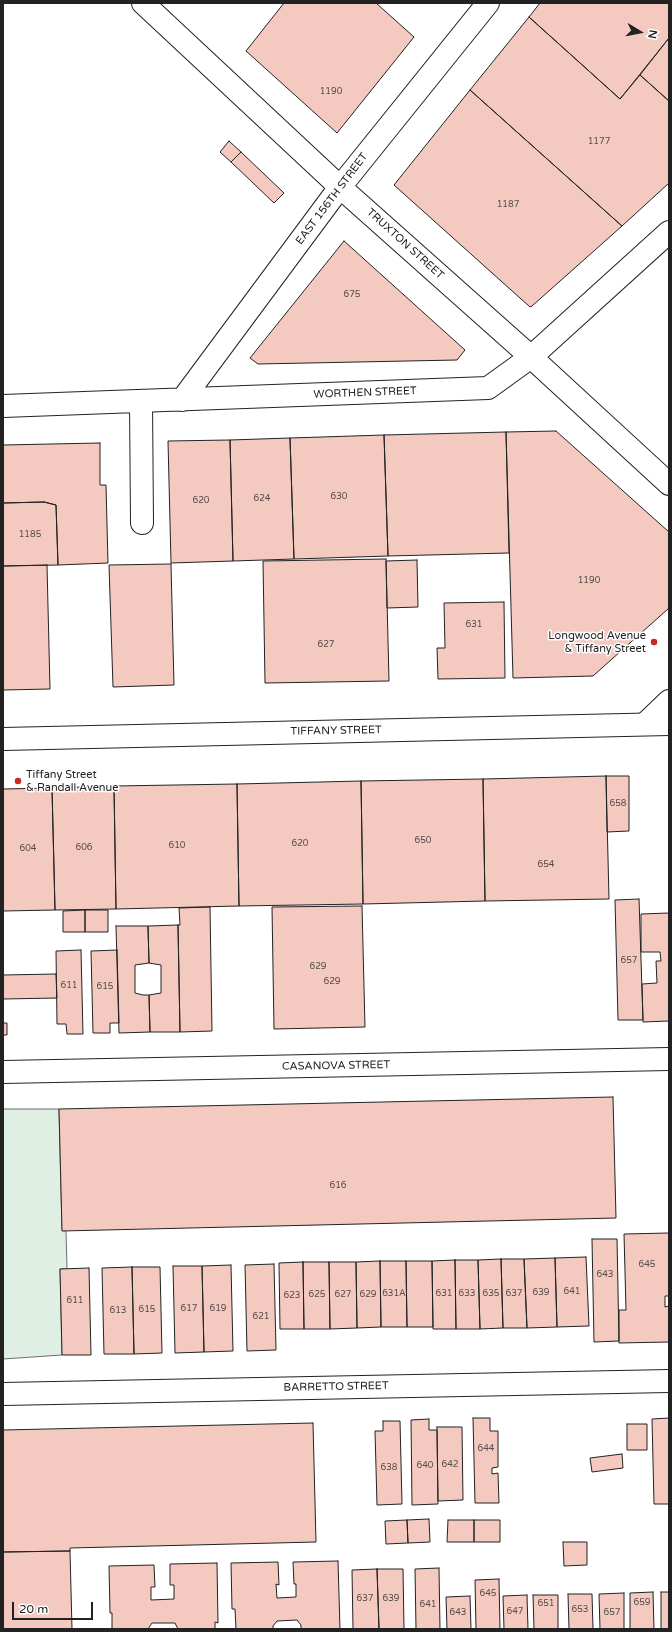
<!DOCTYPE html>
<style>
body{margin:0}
#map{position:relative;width:672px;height:1632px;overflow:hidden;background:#fff;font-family:"Varela Round",sans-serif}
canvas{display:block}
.frame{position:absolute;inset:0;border:4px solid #222;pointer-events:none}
.north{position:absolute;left:620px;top:12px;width:40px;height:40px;-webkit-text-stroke:3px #fff;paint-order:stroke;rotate:100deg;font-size:11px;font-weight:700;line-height:16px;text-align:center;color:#222}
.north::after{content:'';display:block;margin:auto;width:14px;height:18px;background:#222;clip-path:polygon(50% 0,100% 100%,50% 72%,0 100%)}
.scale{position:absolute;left:12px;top:1602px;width:81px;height:18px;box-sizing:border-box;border:2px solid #222;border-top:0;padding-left:5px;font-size:12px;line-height:14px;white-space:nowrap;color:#222;-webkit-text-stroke:3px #fff;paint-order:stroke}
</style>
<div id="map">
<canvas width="672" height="1632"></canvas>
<div class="frame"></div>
<div class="north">N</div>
<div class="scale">20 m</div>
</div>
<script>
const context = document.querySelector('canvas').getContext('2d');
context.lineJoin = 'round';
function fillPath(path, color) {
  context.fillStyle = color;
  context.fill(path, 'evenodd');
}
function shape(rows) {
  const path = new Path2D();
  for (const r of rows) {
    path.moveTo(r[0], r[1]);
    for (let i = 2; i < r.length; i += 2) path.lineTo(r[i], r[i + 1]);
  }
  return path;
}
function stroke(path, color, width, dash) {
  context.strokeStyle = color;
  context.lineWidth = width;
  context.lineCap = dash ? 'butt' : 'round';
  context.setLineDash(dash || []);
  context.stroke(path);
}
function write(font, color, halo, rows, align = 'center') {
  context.font = font + ' "Varela Round",sans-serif';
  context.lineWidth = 3;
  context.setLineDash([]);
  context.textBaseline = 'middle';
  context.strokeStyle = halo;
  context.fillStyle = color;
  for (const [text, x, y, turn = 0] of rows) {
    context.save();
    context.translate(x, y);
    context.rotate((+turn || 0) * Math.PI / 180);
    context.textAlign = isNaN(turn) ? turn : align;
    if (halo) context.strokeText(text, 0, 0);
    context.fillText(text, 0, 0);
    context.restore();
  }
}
const green = shape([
 [3,1109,59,1109,62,1230,66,1231,67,1269,60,1269,62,1355,3,1359,3,1109]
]);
fillPath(green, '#e0efe3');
stroke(green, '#6f6f6f', 1);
const building = shape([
 [284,3,376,3,414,37,337,133,246,51,284,3],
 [540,3,669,3,669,38,620,99,529,17,540,3],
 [529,17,620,99,640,75,669,101,669,183,622,226,470,90,529,17],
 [669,38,669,101,640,75,669,38],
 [470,90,622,226,532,306,530,307,394,185,470,90],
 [229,141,241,152,231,162,220,152,229,141],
 [241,152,284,193,274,203,231,162,241,152],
 [344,241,465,350,457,360,258,364,250,358,344,241],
 [556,431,669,532,669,608,593,676,513,678,506,432,556,431],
 [506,432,509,553,388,556,384,435,506,432],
 [384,435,388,556,294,559,290,438,384,435],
 [290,438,294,559,233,561,230,440,290,438],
 [230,440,233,561,171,563,168,441,230,440],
 [100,443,100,485,106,485,108,563,58,565,56,505,44,502,3,503,3,445,100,443],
 [44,502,56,505,58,565,3,566,3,503,44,502],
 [386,559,389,681,265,683,263,561,386,559],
 [417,560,418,607,387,608,386,561,417,560],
 [171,564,174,685,113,687,109,565,171,564],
 [47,565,50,689,3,690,3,566,47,565],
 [504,602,505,678,438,679,437,648,445,648,444,603,504,602],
 [606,776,609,899,485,901,483,779,606,776],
 [606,776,629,776,629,831,607,832,606,776],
 [483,779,485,901,363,904,361,781,483,779],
 [361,781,363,904,239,906,237,784,361,781],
 [237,784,239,906,116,909,114,786,237,784],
 [114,786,116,909,55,910,52,788,114,786],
 [52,788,55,910,3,911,3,789,52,788],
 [639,899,643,1020,618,1020,615,900,639,899],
 [362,906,365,1027,274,1029,272,907,362,906],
 [210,907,212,1031,180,1032,178,925,180,925,179,908,210,907],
 [85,910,108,910,108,932,85,932,85,910],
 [85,910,85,932,63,932,63,911,85,910],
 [669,913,669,1021,643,1022,642,984,657,983,656,961,661,961,660,952,641,952,641,914,669,913],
 [178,925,180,1032,150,1032,149,995,161,993,161,965,149,963,148,926,178,925],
 [116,926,148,926,149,963,135,965,135,993,143,995,149,995,150,1032,119,1033,116,926],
 [81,950,83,1034,67,1034,66,1024,57,1024,56,951,81,950],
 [117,950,119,1023,110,1023,110,1033,93,1033,91,951,117,950],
 [56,974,57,998,3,999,3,975,56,974],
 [3,1023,7,1023,7,1035,3,1035,3,1023],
 [613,1097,616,1218,62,1231,59,1109,613,1097],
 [669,1233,669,1296,665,1296,665,1307,669,1306,669,1342,619,1343,619,1310,626,1310,624,1234,669,1233],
 [592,1239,617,1239,619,1341,594,1342,592,1239],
 [586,1257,589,1326,557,1327,555,1258,586,1257],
 [555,1258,557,1327,527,1328,524,1259,555,1258],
 [501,1259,503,1328,480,1329,478,1260,501,1259],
 [501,1259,524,1259,527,1328,503,1328,501,1259],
 [455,1260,456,1329,433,1329,432,1261,455,1260],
 [455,1260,478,1260,480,1329,456,1329,455,1260],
 [380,1261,381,1327,357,1328,356,1262,380,1261],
 [380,1261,406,1261,407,1327,381,1327,380,1261],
 [406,1261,432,1261,433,1327,407,1327,406,1261],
 [303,1262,304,1329,280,1329,279,1263,303,1262],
 [303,1262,329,1262,330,1329,304,1329,303,1262],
 [329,1262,356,1262,357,1328,330,1329,329,1262],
 [274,1264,276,1350,247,1351,245,1265,274,1264],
 [231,1265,233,1351,204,1352,202,1266,231,1265],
 [173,1266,202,1266,204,1352,175,1353,173,1266],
 [132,1267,134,1354,104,1354,102,1268,132,1267],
 [132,1267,160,1267,162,1353,134,1354,132,1267],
 [89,1268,91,1355,62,1355,60,1269,89,1268],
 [473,1418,490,1418,490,1431,498,1431,498,1467,492,1468,492,1474,498,1473,499,1503,475,1503,473,1418],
 [669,1418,669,1504,654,1504,652,1419,669,1418],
 [429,1419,429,1430,437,1430,438,1504,412,1505,411,1420,429,1419],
 [383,1421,400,1421,402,1504,377,1505,375,1431,383,1431,383,1421],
 [313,1423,316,1542,70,1548,70,1551,3,1552,3,1430,313,1423],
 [627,1424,647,1424,647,1450,627,1450,627,1424],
 [437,1427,462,1427,463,1500,438,1501,437,1427],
 [622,1454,623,1468,592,1472,590,1458,622,1454],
 [429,1519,430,1542,408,1543,407,1520,429,1519],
 [407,1520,408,1543,386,1544,385,1521,407,1520],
 [448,1520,474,1520,474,1542,447,1542,448,1520],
 [474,1520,500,1520,500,1542,474,1542,474,1520],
 [563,1542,587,1542,587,1565,564,1566,563,1542],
 [70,1551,72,1629,3,1629,3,1552,70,1551],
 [338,1561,340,1629,301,1629,301,1625,297,1620,277,1621,273,1626,273,1629,236,1629,235,1609,232,1609,231,1563,278,1562,279,1585,276,1584,277,1598,296,1597,296,1584,294,1584,293,1562,338,1561],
 [217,1563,218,1623,215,1622,215,1629,178,1629,175,1623,152,1623,148,1629,112,1629,112,1613,110,1613,109,1566,154,1565,155,1587,151,1587,151,1600,174,1599,174,1585,170,1585,170,1564,217,1563],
 [439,1568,440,1629,416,1629,415,1569,439,1568],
 [377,1569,379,1629,353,1629,352,1570,377,1569],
 [377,1569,403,1569,404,1629,379,1629,377,1569],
 [499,1579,500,1629,476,1629,475,1580,499,1579],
 [653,1592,654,1629,630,1629,630,1593,653,1592],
 [661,1592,669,1592,669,1629,661,1629,661,1592],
 [624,1593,624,1629,600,1629,599,1594,624,1593],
 [568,1594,592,1594,593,1629,569,1629,568,1594],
 [527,1595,528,1629,504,1629,503,1596,527,1595],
 [533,1595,558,1595,558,1629,534,1629,533,1595],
 [470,1596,471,1629,447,1629,446,1597,470,1596]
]);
fillPath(building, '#f3c9c0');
stroke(building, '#222', 1);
const minor = shape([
 [143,3,340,187,531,357,669,484],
 [182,400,340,187,488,3],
 [141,401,142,523],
 [3,406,488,388,531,357,669,232],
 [645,724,669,701],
 [3,1072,669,1059],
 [3,1394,669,1381]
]);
const major = shape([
 [3,739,669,724]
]);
stroke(minor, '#222', 24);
stroke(major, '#222', 24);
stroke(minor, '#fff', 22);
stroke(major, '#fff', 22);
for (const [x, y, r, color] of [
 [654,642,4,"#c62828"],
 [18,781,4,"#c62828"]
]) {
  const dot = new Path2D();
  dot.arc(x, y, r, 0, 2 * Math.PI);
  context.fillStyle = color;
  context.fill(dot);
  stroke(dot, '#fff', 1.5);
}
write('9px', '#564c4a', null, [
 ["1190",331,92],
 ["1177",599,142],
 ["1187",508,205],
 ["675",352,295],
 ["630",339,497],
 ["624",262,499],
 ["620",201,501],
 ["1185",30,535],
 ["1190",589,581],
 ["631",474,625],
 ["627",326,645],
 ["658",618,804],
 ["650",423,841],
 ["620",300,844],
 ["610",177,846],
 ["606",84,848],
 ["604",28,849],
 ["654",546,865],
 ["657",629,961],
 ["629",318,967],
 ["629",332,982],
 ["611",69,986],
 ["615",105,987],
 ["616",338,1186],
 ["645",647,1265],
 ["643",605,1275],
 ["641",572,1292],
 ["639",541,1293],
 ["631A",394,1294],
 ["631",444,1294],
 ["633",467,1294],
 ["635",491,1294],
 ["637",514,1294],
 ["625",317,1295],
 ["627",343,1295],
 ["629",368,1295],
 ["623",292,1296],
 ["611",75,1301],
 ["617",189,1309],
 ["619",218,1309],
 ["615",147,1310],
 ["613",118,1311],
 ["621",261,1317],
 ["644",486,1449],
 ["642",450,1465],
 ["640",425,1466],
 ["638",389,1468],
 ["645",488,1594],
 ["637",365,1599],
 ["639",391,1599],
 ["659",642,1603],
 ["651",546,1604],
 ["641",428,1605],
 ["653",580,1610],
 ["647",515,1612],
 ["643",458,1613],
 ["657",612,1613]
]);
write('11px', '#222', '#fff', [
 ["EAST 156TH STREET",332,199,-53],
 ["TRUXTON STREET",405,244,42],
 ["WORTHEN STREET",365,393,-2],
 ["TIFFANY STREET",336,731,-1],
 ["CASANOVA STREET",336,1066,-1],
 ["BARRETTO STREET",336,1387,-1]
]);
write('11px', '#222', '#fff', [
 ["Longwood Avenue",646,636],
 ["& Tiffany Street",646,649],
 ["Tiffany Street",26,775,"left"],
 ["& Randall Avenue",26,788,"left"]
], 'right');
</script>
